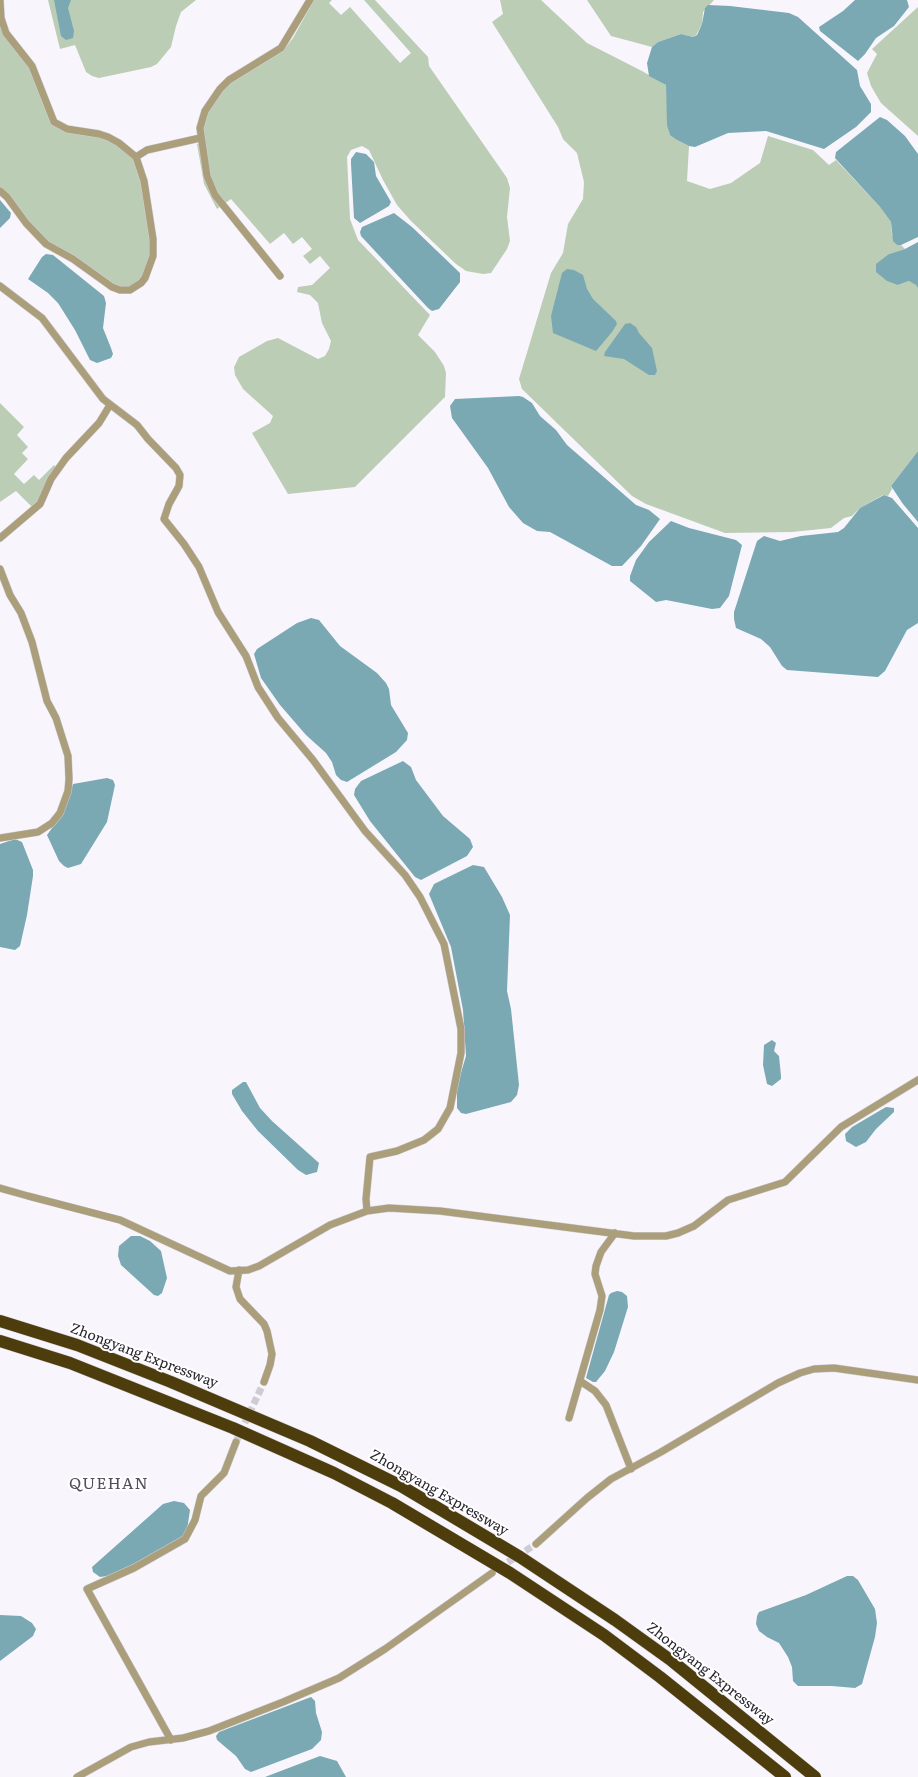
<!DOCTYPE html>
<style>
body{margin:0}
canvas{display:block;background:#f8f5fd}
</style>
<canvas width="918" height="1777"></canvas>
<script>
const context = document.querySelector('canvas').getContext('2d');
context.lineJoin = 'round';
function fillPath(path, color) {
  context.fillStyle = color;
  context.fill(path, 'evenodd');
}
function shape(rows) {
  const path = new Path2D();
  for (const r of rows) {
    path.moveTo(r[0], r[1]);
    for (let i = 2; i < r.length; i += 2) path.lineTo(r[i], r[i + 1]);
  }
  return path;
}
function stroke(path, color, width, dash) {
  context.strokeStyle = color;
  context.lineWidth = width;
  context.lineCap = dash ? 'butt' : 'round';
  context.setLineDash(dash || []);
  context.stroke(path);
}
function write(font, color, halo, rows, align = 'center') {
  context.font = font + ' Literata,serif';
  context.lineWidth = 4;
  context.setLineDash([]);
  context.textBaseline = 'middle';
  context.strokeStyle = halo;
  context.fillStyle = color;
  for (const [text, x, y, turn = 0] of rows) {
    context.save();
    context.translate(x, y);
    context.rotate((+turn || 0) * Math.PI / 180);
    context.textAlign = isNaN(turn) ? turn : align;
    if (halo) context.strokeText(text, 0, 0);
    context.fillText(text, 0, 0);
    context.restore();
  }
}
fillPath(shape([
 [48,0,196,0,181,12,176,26,171,47,157,64,151,67,99,78,92,76,86,72,75,45,60,49],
 [314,0,332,0,329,3,341,15,350,7,400,63,411,53,364,0,375,0,428,57,429,66,507,178,510,188,507,217,510,241,507,249,491,273,483,274,466,271,456,264,411,221,397,205,383,180,369,150,362,146,351,150,347,157,350,219,358,240,430,315,418,335,435,352,444,366,446,373,445,397,355,487,288,494,252,433,270,423,273,416,243,389,235,375,234,367,239,357,267,341,278,338,318,359,325,356,329,349,331,341,322,323,318,303,310,295,297,292,298,287,312,285,330,268,320,256,310,264,303,256,312,249,302,237,293,244,284,233,270,244,231,199,217,209,204,184,197,144,203,141,203,129,208,111,215,99,232,82,283,51,293,38],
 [500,0,541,0,587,43,642,71,666,85,669,133,677,140,689,146,687,181,710,189,731,183,760,163,768,136,813,150,829,165,836,160,880,207,891,222,892,235,897,245,901,245,905,249,889,254,898,285,909,281,917,285,918,288,918,451,891,486,892,489,888,496,883,495,860,508,852,516,844,518,831,528,792,532,725,533,646,504,632,496,522,389,519,379,551,273,563,253,568,224,583,199,584,182,577,153,563,139,558,127,492,22,503,14],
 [587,0,714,0,703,12,702,24,696,35,693,37,681,34,658,42,652,47,611,36],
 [918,7,918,136,881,103,871,86,867,73,877,54,872,49],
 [0,21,34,75,43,104,52,124,66,131,99,136,118,145,134,158,142,182,152,250,143,277,139,281,129,288,120,288,48,242,0,188],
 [0,403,24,427,17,435,28,447,22,453,28,459,14,474,24,484,34,475,39,480,54,465,56,467,37,504,32,507,16,491,0,502]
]), '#bbcdb4');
fillPath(shape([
 [54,0,71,0,68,8,74,31,73,38,66,40,61,36],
 [855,0,907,0,909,7,894,26,876,38,865,54,858,61,820,31,819,27,843,11],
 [708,5,730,6,789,13,798,17,857,70,860,86,871,104,871,112,856,127,824,149,766,131,728,133,695,147,689,146,677,140,670,135,667,125,666,85,649,76,647,63,652,47,658,42,681,34,693,37,697,35,702,24,705,8],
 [880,117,887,120,905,136,918,154,918,237,901,245,897,245,893,241,891,222,880,207,835,158,836,152],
 [356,152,366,154,374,162,376,176,391,202,389,206,360,223,354,218,351,164,351,159],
 [0,200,11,213,10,218,0,228],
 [394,213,412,227,460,273,460,282,439,309,432,311,428,308,361,236,360,232,362,227],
 [918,242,918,288,916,285,909,281,898,285,887,281,876,272,876,264,889,254,905,249],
 [46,254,53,255,104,296,106,303,103,328,111,348,113,354,111,358,97,363,90,360,75,330,58,303,48,293,28,279,42,257],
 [567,269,574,270,583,275,587,289,593,299,616,321,617,324,612,332,596,351,553,333,551,316,562,273],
 [630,323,636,327,639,333,652,348,657,371,655,375,649,375,624,359,604,356,605,352,625,324],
 [519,396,523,397,532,403,540,416,556,430,567,445,636,505,649,510,660,519,641,546,622,566,612,566,550,532,537,531,523,523,509,507,488,468,452,418,450,406,455,399],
 [918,451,918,522,903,504,891,486],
 [884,495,892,498,918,528,918,623,907,630,885,671,878,677,787,670,782,666,770,647,761,639,736,628,734,619,734,612,757,541,764,536,780,541,801,536,838,532,844,528,860,508],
 [671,521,689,528,736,540,742,545,729,596,720,608,712,609,666,600,656,602,630,581,630,576,636,560,649,542],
 [311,618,319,620,340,646,377,673,386,683,389,689,391,705,408,733,407,740,396,752,347,782,341,780,336,775,332,762,326,753,306,735,280,705,261,678,254,654,257,649,297,623],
 [403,761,411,767,416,780,443,816,470,839,473,847,467,856,421,880,415,877,370,821,354,795,355,789,361,781],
 [107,778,113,780,115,785,107,822,81,864,68,868,64,866,59,861,47,835,60,817,73,784],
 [15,839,22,842,33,870,33,876,27,915,20,946,15,950,0,947,0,844],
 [473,865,484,867,502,897,510,915,507,991,511,1009,519,1085,517,1095,511,1102,466,1114,461,1113,457,1108,457,1086,466,1056,463,1010,451,947,429,894,434,884],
 [772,1040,776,1043,774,1051,779,1056,781,1076,781,1079,772,1086,767,1084,763,1065,764,1045],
 [243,1082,246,1082,260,1108,272,1121,319,1163,317,1172,306,1175,298,1170,258,1131,242,1111,232,1094,232,1090],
 [886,1107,894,1108,894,1112,876,1129,866,1142,856,1147,846,1141,845,1134,852,1127],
 [131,1236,140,1236,150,1241,161,1251,167,1278,162,1293,158,1296,154,1295,121,1265,118,1256,119,1246],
 [617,1291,622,1292,627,1296,628,1307,614,1352,605,1371,596,1382,593,1382,586,1378,609,1295,611,1293],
 [174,1501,184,1503,190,1510,187,1530,183,1537,133,1566,107,1576,100,1577,93,1572,92,1567,163,1504],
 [847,1576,853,1576,858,1580,875,1609,877,1623,875,1637,862,1684,855,1688,832,1686,798,1686,793,1681,792,1667,788,1657,779,1643,767,1637,759,1631,756,1624,757,1616,759,1612,806,1595],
 [0,1615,21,1616,32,1623,36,1629,33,1636,0,1661],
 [311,1697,315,1701,316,1713,322,1732,321,1740,312,1749,251,1772,245,1769,236,1756,217,1740,216,1736,219,1732],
 [320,1756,337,1761,346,1777,265,1777]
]), '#7aa9b3');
stroke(shape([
 [236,1442,264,1382],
 [499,1568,536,1544]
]), '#cecbd3', 7, [7, 3.5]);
const street = shape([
 [136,157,147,150,200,138],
 [0,191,7,197,26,223,46,244,73,259,112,287,120,290,130,290,141,283,145,278,153,256,153,239,144,181,136,157,119,143,108,137,99,134,67,129,54,122,32,66,6,33,1,18,0,0],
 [280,276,215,195,207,176,200,128,205,111,220,89,229,80,281,48,310,0],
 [0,286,42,318,103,399,137,425,148,439,176,468,180,475,179,486,169,504,164,519,184,544,199,567,218,612,246,656,258,687,278,718,313,760,365,831,405,875,420,897,444,944,461,1029,461,1053,450,1108,438,1129,424,1140,397,1151,370,1157,366,1199,367,1211],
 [0,538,40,504,51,479,66,458,99,423,110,405],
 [0,569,10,595,21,613,32,642,47,701,56,718,68,756,69,779,68,791,60,813,52,823,38,832,0,838],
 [0,1188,28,1196,120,1220,230,1271,248,1270,259,1266,330,1225,367,1211,389,1208,440,1211,634,1236,666,1236,678,1233,694,1226,728,1200,785,1182,841,1127,918,1080],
 [239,1270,236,1287,240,1299,264,1324,267,1331,272,1354,270,1365,264,1382],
 [580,1381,595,1391,606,1405,631,1469],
 [569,1418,600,1310,602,1296,595,1274,596,1266,601,1252,615,1233],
 [536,1544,587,1498,611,1479,661,1452,778,1383,800,1373,814,1369,834,1368,918,1380],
 [171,1740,87,1589,134,1568,185,1539,195,1520,201,1496,224,1473,236,1442],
 [77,1777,131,1747,149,1742,183,1738,209,1731,283,1702,339,1678,385,1649,492,1573]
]);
const highway = shape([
 [0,1321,77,1345,171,1382,310,1441,401,1486,520,1557,615,1620,672,1661,815,1777],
 [0,1341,70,1363,233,1428,334,1473,392,1503,510,1573,604,1635,660,1677,785,1777]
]);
stroke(street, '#d3d0d8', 8);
stroke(highway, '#d3d0d8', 13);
stroke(street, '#ab9e7b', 7);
stroke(highway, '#4d3d0c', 12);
write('14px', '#28252d', '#fff', [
 ["Zhongyang Expressway",144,1356,21],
 ["Zhongyang Expressway",439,1493,30],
 ["Zhongyang Expressway",710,1674,38]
]);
context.letterSpacing = '1px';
write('16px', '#524c5c', '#fff', [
 ["QUEHAN",109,1484]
]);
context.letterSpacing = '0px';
</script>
